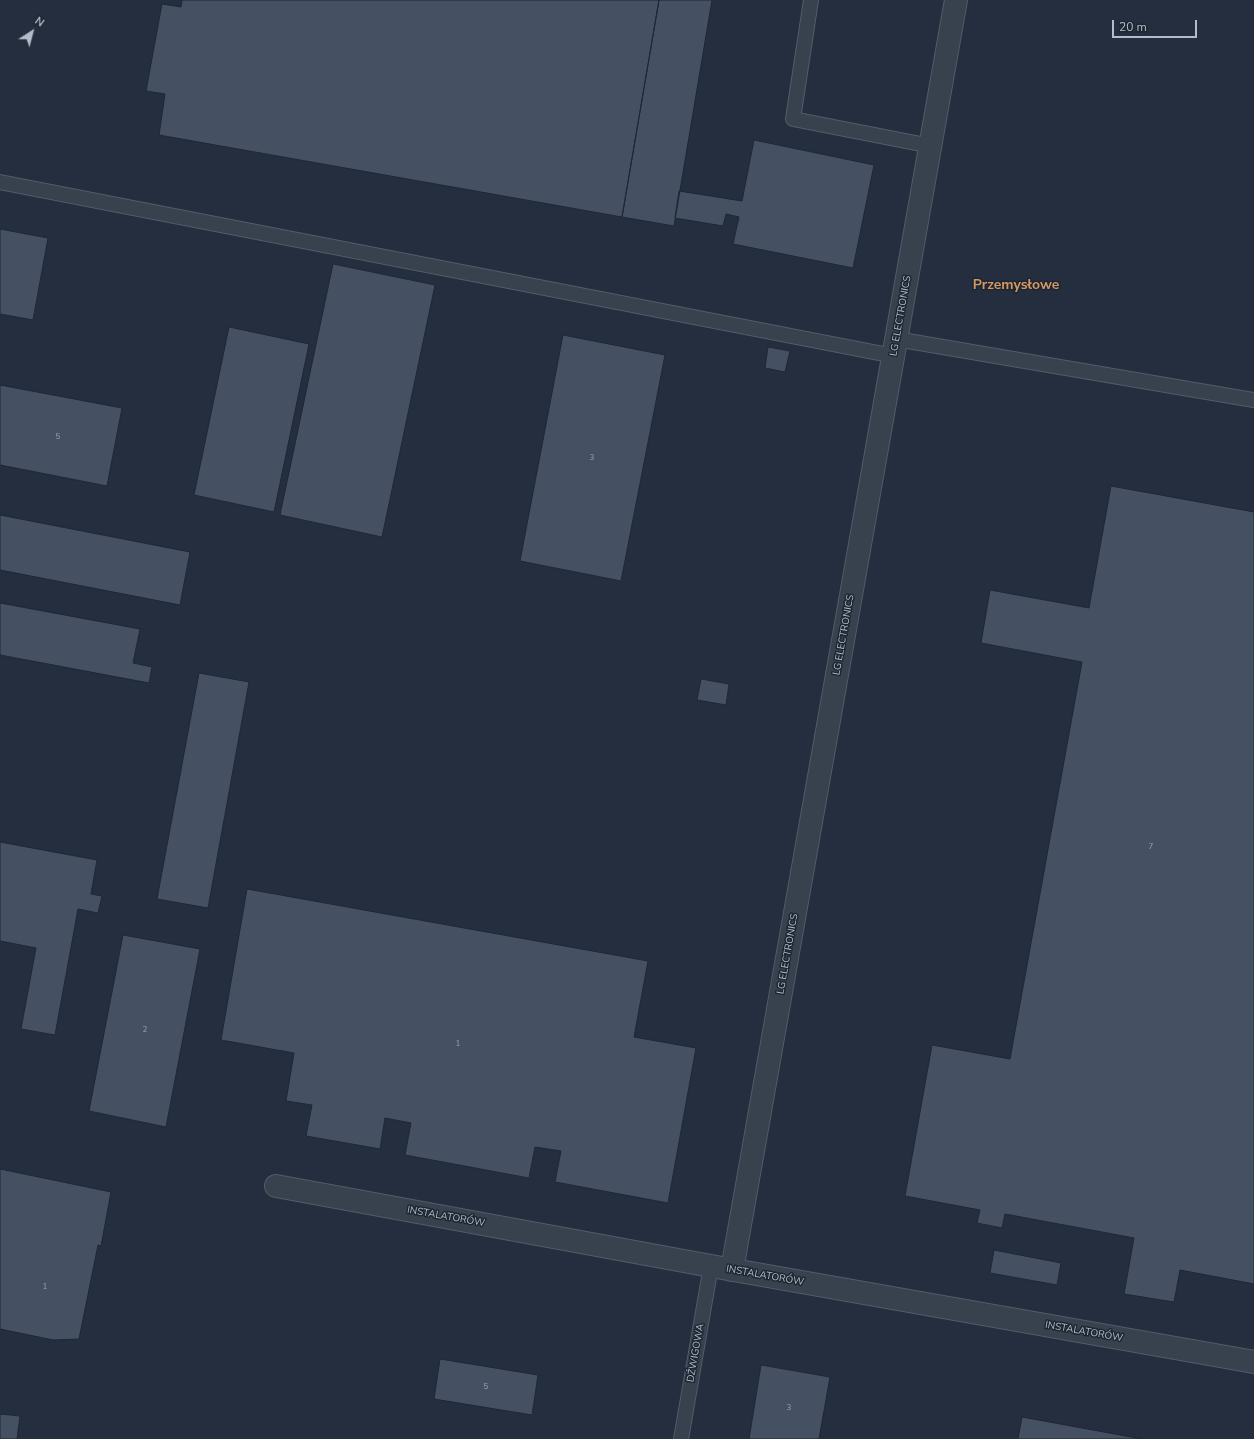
<!DOCTYPE html>
<meta charset="utf-8">
<style>
body{margin:0}
#map{position:relative;width:1254px;height:1439px;overflow:hidden;background:#242e3e;font-family:"Nunito Sans",sans-serif}
canvas{display:block}
.north{position:absolute;left:12px;top:12px;width:40px;height:40px;-webkit-text-stroke:3px #1d2633;paint-order:stroke;rotate:36deg;font-size:11px;font-weight:700;line-height:16px;text-align:center;color:#b4bcc9}
.north::after{content:'';display:block;margin:auto;width:14px;height:18px;background:#b4bcc9;clip-path:polygon(50% 0,100% 100%,50% 72%,0 100%)}
.scale{position:absolute;left:1112px;top:20px;width:85px;height:18px;box-sizing:border-box;border:2px solid #b4bcc9;border-top:0;padding-left:5px;font-size:12px;line-height:14px;white-space:nowrap;color:#b4bcc9;-webkit-text-stroke:3px #1d2633;paint-order:stroke}
</style>
<div id="map">
<canvas width="1254" height="1439"></canvas>
<div class="north">N</div>
<div class="scale">20 m</div>
</div>
<script>
const context = document.querySelector('canvas').getContext('2d');
context.lineJoin = 'round';
function fillPath(path, color) {
  context.fillStyle = color;
  context.fill(path, 'evenodd');
}
function shape(rows) {
  const path = new Path2D();
  for (const r of rows) {
    path.moveTo(r[0], r[1]);
    for (let i = 2; i < r.length; i += 2) path.lineTo(r[i], r[i + 1]);
  }
  return path;
}
function stroke(path, color, width, dash) {
  context.strokeStyle = color;
  context.lineWidth = width;
  context.lineCap = dash ? 'butt' : 'round';
  context.setLineDash(dash || []);
  context.stroke(path);
}
function write(font, color, halo, rows, align = 'center') {
  context.font = font + ' "Nunito Sans",sans-serif';
  context.lineWidth = 3;
  context.setLineDash([]);
  context.textBaseline = 'middle';
  context.strokeStyle = halo;
  context.fillStyle = color;
  for (const [text, x, y, turn = 0] of rows) {
    context.save();
    context.translate(x, y);
    context.rotate((+turn || 0) * Math.PI / 180);
    context.textAlign = isNaN(turn) ? turn : align;
    if (halo) context.strokeText(text, 0, 0);
    context.fillText(text, 0, 0);
    context.restore();
  }
}
const building = shape([
 [182,0,659,0,622,217,159,135,165,94,146,91,162,4,181,7,182,0],
 [659,0,712,0,674,226,622,217,659,0],
 [754,140,874,165,853,268,733,244,739,217,726,214,723,226,675,218,679,191,742,201,754,140],
 [0,229,48,238,33,320,0,314,0,229],
 [333,264,435,285,382,537,280,515,333,264],
 [229,327,309,344,274,512,194,495,229,327],
 [563,335,665,355,621,581,520,561,563,335],
 [768,347,790,351,785,372,765,368,768,347],
 [0,385,122,408,107,486,0,465,0,385],
 [1111,486,1254,512,1254,1284,1180,1270,1174,1302,1124,1294,1134,1238,1005,1214,1002,1228,977,1223,980,1210,905,1196,932,1045,1010,1059,1082,662,981,643,990,590,1089,608,1111,486],
 [0,515,190,552,180,605,0,570,0,515],
 [0,603,140,629,133,663,152,667,149,683,0,655,0,603],
 [199,673,249,682,208,908,157,899,199,673],
 [701,679,729,684,726,705,697,700,701,679],
 [0,842,97,860,91,894,102,896,98,913,78,909,55,1035,21,1029,36,948,0,941,0,842],
 [247,889,648,961,634,1037,696,1048,668,1203,555,1182,561,1151,535,1147,529,1178,405,1155,411,1123,385,1118,380,1149,306,1136,312,1105,286,1101,294,1053,221,1040,247,889],
 [123,935,200,949,166,1127,89,1111,123,935],
 [0,1169,111,1192,101,1246,98,1245,79,1339,53,1340,0,1329,0,1169],
 [994,1250,1061,1263,1057,1285,990,1273,994,1250],
 [440,1359,538,1375,532,1415,434,1399,440,1359],
 [761,1365,830,1377,819,1439,749,1439,761,1365],
 [0,1414,20,1416,17,1439,0,1439,0,1414],
 [1022,1417,1142,1439,1018,1439,1022,1417]
]);
fillPath(building, '#455062');
stroke(building, '#1f2835', 1);
const service = shape([
 [811,0,793,119,931,146],
 [0,182,894,356],
 [896,339,1254,400],
 [681,1439,711,1266]
]);
const minor = shape([
 [276,1186,711,1266,1254,1362],
 [732,1270,956,0]
]);
stroke(service, '#535c69', 16);
stroke(minor, '#535c69', 24);
stroke(service, '#38414e', 14);
stroke(minor, '#38414e', 22);
write('8px', '#98a1af', null, [
 ["5",58,437],
 ["3",592,458],
 ["7",1151,847],
 ["2",145,1030],
 ["1",458,1044],
 ["1",45,1287],
 ["5",486,1387],
 ["3",789,1408]
]);
write('10px', '#b4bcc9', '#1d2633', [
 ["LG ELECTRONICS",901,316,-80],
 ["LG ELECTRONICS",844,635,-80],
 ["LG ELECTRONICS",788,954,-80],
 ["INSTALATORÓW",446,1217,10],
 ["INSTALATORÓW",765,1276,10],
 ["INSTALATORÓW",1084,1332,10],
 ["DŹWIGOWA",696,1353,-80]
]);
write('bold 14px', '#d59863', '#1d2633', [
 ["Przemysłowe",1016,286]
]);
</script>
